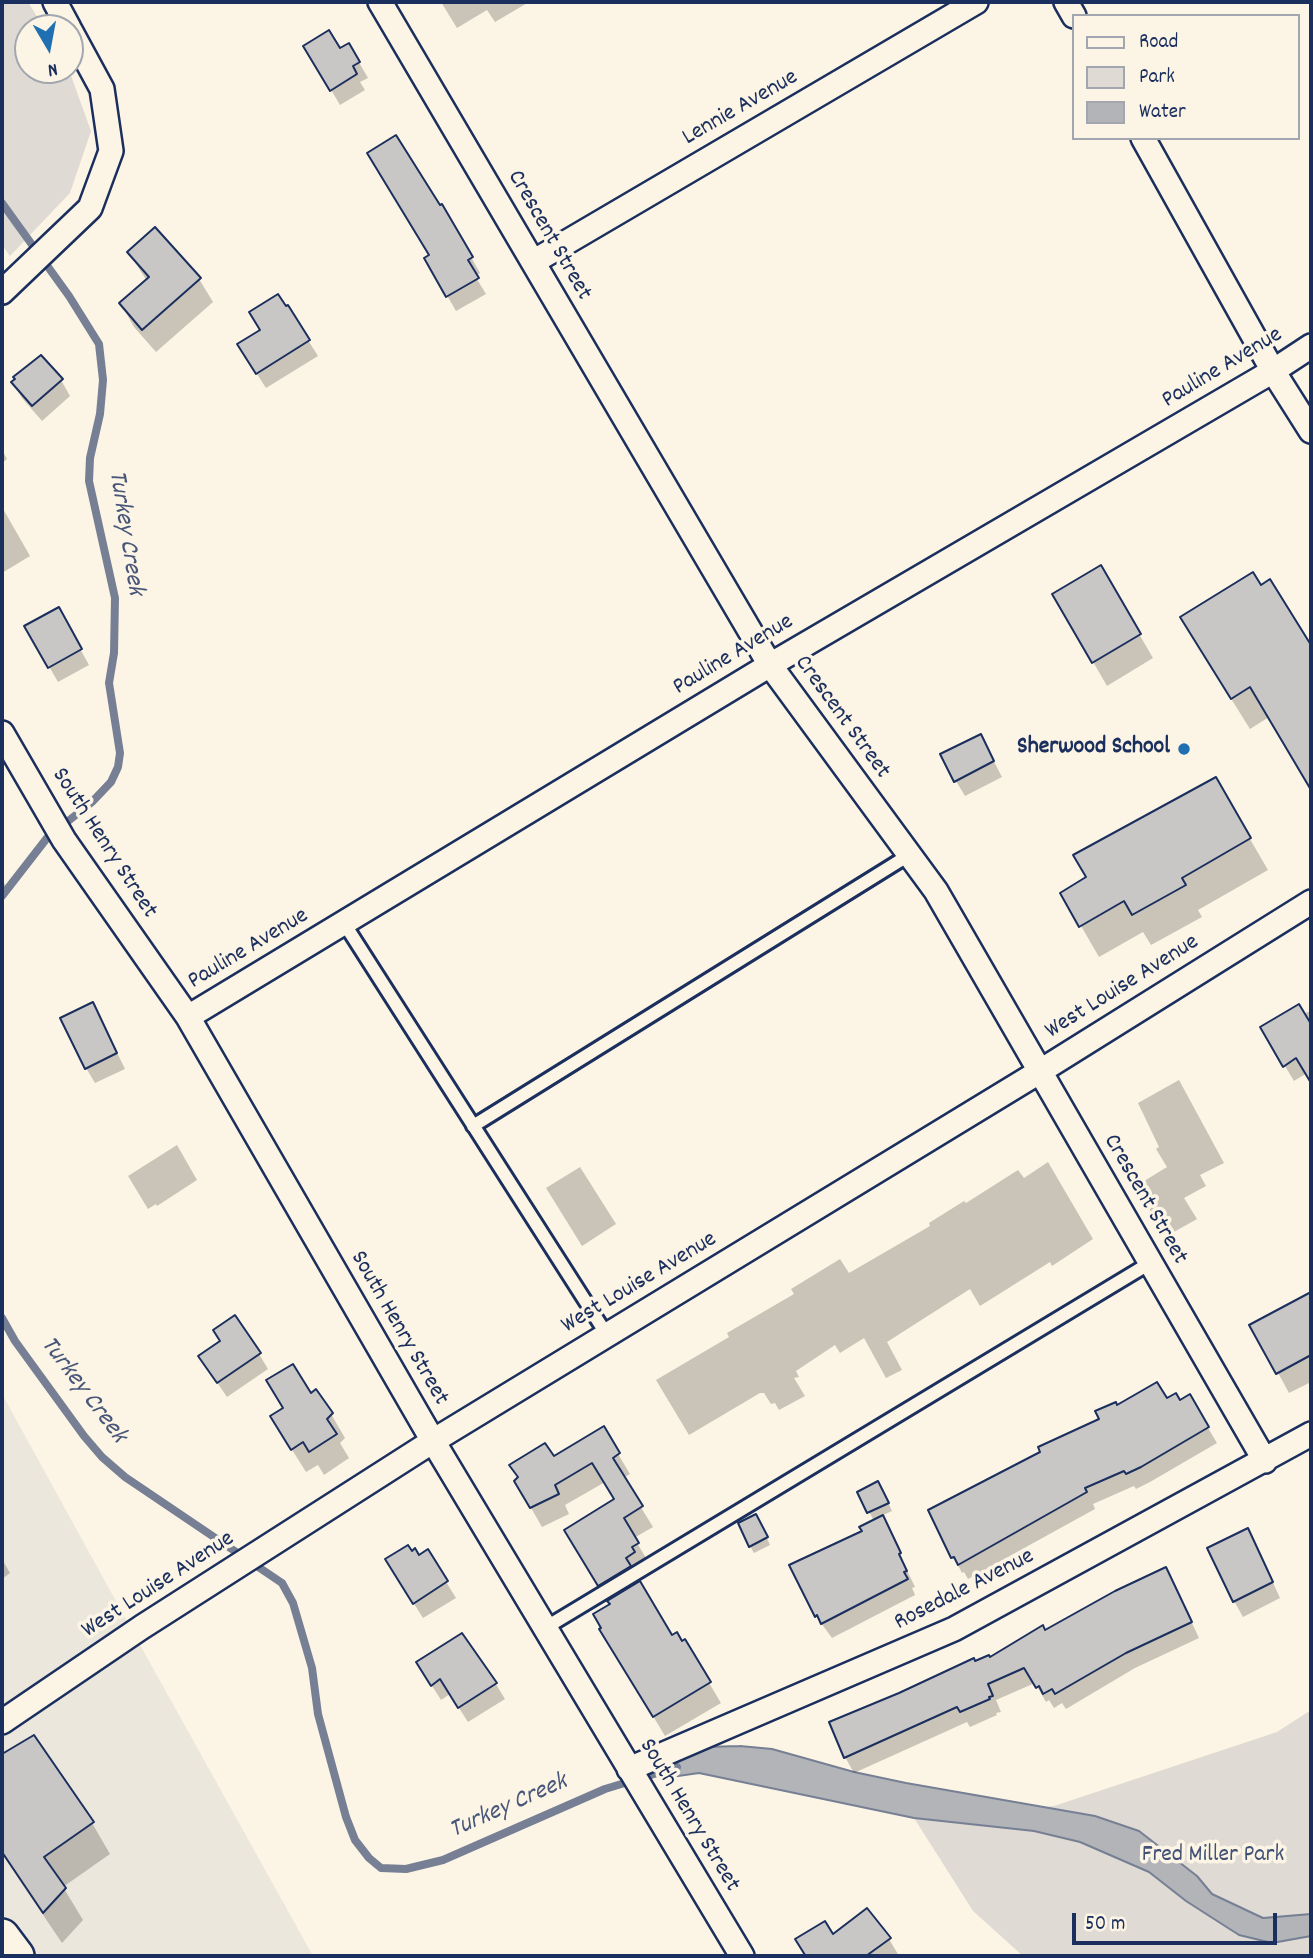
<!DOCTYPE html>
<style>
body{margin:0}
#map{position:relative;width:1313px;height:1958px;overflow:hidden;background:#fcf5e5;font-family:Dekko,sans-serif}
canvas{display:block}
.frame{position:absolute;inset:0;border:4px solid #1b2f5e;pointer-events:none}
.legend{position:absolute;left:1072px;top:14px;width:228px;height:126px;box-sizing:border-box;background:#fcf5e5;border:2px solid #a2a6af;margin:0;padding:9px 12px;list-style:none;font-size:21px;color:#1b2f5e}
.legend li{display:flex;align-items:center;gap:14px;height:35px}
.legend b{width:35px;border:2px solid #a2a6af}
.north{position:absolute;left:14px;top:14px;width:70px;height:70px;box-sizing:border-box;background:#fcf5e5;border:2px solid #a2a6af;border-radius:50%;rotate:170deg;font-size:19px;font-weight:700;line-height:28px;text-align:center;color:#1b2f5e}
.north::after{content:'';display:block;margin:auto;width:24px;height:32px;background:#1f6fb2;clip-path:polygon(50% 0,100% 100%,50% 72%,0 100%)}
.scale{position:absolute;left:1072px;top:1913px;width:205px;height:32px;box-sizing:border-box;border:4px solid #1b2f5e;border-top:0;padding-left:9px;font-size:21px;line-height:24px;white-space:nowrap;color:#1b2f5e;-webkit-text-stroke:5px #fcf5e5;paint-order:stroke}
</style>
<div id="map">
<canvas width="1313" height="1958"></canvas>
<div class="frame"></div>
<ul class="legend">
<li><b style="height:9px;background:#fcf5e5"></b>Road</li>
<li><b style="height:19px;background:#dfdbd4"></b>Park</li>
<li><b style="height:19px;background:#b2b4b8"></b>Water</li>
</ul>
<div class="north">N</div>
<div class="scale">50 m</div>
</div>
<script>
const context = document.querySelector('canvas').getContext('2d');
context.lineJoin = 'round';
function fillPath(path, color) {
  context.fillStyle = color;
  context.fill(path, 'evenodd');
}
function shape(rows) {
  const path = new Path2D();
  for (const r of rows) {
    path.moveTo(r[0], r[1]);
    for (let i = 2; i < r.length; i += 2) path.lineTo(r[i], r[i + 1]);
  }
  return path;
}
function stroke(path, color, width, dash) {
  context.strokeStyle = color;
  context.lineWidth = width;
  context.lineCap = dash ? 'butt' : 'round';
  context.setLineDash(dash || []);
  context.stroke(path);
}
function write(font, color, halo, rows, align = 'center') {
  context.font = font + ' Dekko,sans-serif';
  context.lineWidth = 7;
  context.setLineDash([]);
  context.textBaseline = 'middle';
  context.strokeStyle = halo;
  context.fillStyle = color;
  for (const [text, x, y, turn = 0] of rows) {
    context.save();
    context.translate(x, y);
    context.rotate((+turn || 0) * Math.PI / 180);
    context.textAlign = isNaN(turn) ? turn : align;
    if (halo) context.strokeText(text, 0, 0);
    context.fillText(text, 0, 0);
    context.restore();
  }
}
fillPath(shape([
 [2,1394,144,1652,313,1956,2,1956]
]), '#ece7dc');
fillPath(shape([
 [2,2,28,2,44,28,28,28,28,70,69,70,91,131,70,193,10,256,2,245],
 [1311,1710,1311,1956,1023,1956,973,1911,914,1818,1054,1806,1277,1732]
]), '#dfdbd4');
const water = shape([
 [740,1746,772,1749,854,1772,906,1783,1095,1816,1139,1831,1197,1876,1212,1894,1263,1918,1311,1914,1311,1936,1272,1943,1239,1935,1186,1901,1149,1872,1080,1842,1034,1831,914,1818,699,1773,671,1777,664,1763,704,1747,740,1746]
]);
fillPath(water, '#b2b4b8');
stroke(water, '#767f94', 2);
fillPath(shape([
 [441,2,529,2,495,22,487,10,457,28],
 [349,45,368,78,360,82,365,90,340,105,306,47,339,51],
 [442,206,480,273,475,276,486,294,456,311,426,259,431,256,439,207],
 [129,253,199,279,213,302,156,352,134,327,121,304,147,281],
 [287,307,318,356,266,388,248,360,262,331],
 [61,380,70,396,42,421,22,398,13,383],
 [2,450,7,459,2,463],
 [2,507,30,556,2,573],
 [1100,567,1153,658,1107,686,1054,594],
 [1260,588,1300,629,1311,650,1311,788,1269,717,1250,729,1200,649],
 [58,609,89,665,58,682,26,626],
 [989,752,1002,777,965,796,956,781],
 [1215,779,1268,870,1198,910,1202,917,1151,945,1143,932,1099,957,1062,893,1088,878],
 [2,879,9,892,2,897],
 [1311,1011,1311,1080,1307,1073,1294,1081,1262,1028],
 [101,1020,125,1069,95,1083,86,1068],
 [1179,1080,1224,1163,1200,1175,1206,1186,1184,1198,1197,1219,1165,1237,1136,1186,1167,1167,1156,1149,1159,1147,1138,1103],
 [177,1145,197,1180,157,1206,156,1204,148,1209,128,1176],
 [1048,1162,1093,1239,1052,1266,1050,1262,980,1306,970,1289,887,1342,902,1370,886,1378,864,1338,840,1353,835,1345,796,1371,799,1377,794,1378,805,1396,779,1410,775,1403,771,1404,764,1393,760,1393,689,1435,656,1380,729,1337,727,1333,794,1294,791,1289,840,1259,849,1273,930,1226,929,1223,964,1201,966,1203,1018,1170,1024,1178],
 [580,1167,616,1224,582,1246,546,1188],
 [1311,1294,1311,1382,1289,1393,1252,1325],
 [222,1342,259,1354,268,1369,227,1397,210,1372],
 [310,1396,331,1414,345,1438,340,1443,349,1458,324,1475,318,1465,306,1472,286,1440,285,1409],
 [1189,1396,1217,1443,1150,1482,1136,1489,1134,1486,1093,1504,1095,1509,968,1579,964,1572,962,1573,930,1511,1101,1420,1117,1408,1166,1400,1179,1402],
 [603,1429,630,1474,623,1478,653,1527,634,1538,649,1563,636,1579,671,1637,681,1643,684,1641,721,1703,665,1736,613,1650,612,1605,578,1550,616,1500,605,1482,565,1505,569,1514,542,1527,516,1482,519,1479,511,1466,553,1458],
 [882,1490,892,1511,881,1516,915,1587,912,1588,915,1595,832,1638,816,1616,791,1566,864,1532,874,1521,859,1492],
 [760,1523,770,1545,754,1553,750,1546],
 [1256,1546,1280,1598,1243,1617,1234,1601],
 [427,1551,456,1598,423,1618,396,1575],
 [2,1559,10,1573,2,1579],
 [1174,1585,1199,1638,1135,1668,1066,1709,1062,1703,1054,1708,1049,1700,1046,1702,1035,1683,996,1700,1001,1712,996,1713,997,1715,970,1727,967,1722,854,1773,845,1757,975,1663,989,1660,1045,1632],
 [486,1668,505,1699,468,1722,450,1694,441,1700,427,1678],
 [33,1737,92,1823,110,1854,63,1887,83,1920,62,1943,2,1854,2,1757],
 [833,1936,889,1939,899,1956,801,1956]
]), '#0003');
stroke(shape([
 [2,203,69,296,99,344,103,380,100,414,90,458,89,481,115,598,114,653,109,683,120,753,118,767,111,782,92,802,47,838,2,896],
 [2,1318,15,1341,84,1436,102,1457,125,1477,282,1583,293,1603,312,1668,318,1714,346,1817,355,1840,369,1858,381,1868,406,1869,443,1860,605,1789,677,1767]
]), '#767f94', 8);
const building = shape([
 [329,30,340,48,349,43,360,62,353,66,357,74,330,91,303,46,329,30],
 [396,135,440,205,442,204,473,257,468,260,479,278,446,297,424,258,429,255,367,153,396,135],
 [155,227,201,278,142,330,119,303,149,277,127,252,155,227],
 [278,294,286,306,288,305,310,340,256,374,237,344,260,330,249,312,278,294],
 [41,355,63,379,32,406,11,382,15,379,13,377,41,355],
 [1101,565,1141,634,1092,663,1052,594,1101,565],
 [1253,572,1261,585,1270,579,1311,645,1311,790,1250,687,1231,699,1180,617,1253,572],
 [59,607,82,649,48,668,24,626,59,607],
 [981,734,994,761,954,782,940,754,981,734],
 [1216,777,1251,838,1182,878,1186,885,1132,915,1124,901,1079,927,1060,893,1086,877,1073,855,1216,777],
 [93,1002,117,1053,85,1069,60,1018,93,1002],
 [1299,1004,1311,1024,1311,1083,1296,1058,1283,1067,1260,1027,1299,1004],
 [1311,1292,1311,1355,1276,1374,1249,1325,1311,1292],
 [235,1315,261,1353,217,1383,198,1356,220,1341,213,1330,235,1315],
 [293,1364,311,1393,316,1389,333,1413,327,1419,337,1434,309,1452,303,1442,291,1450,270,1416,283,1408,266,1380,293,1364],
 [1157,1382,1167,1398,1176,1393,1180,1400,1190,1394,1209,1427,1141,1467,1126,1474,1124,1471,1085,1488,1087,1492,958,1565,954,1557,951,1558,928,1510,1040,1452,1038,1447,1099,1419,1095,1411,1116,1402,1117,1405,1157,1382],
 [604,1426,620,1453,613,1458,643,1506,624,1518,639,1543,632,1547,635,1552,626,1558,631,1566,598,1586,564,1530,614,1499,592,1463,555,1485,559,1494,530,1508,514,1481,518,1477,509,1465,545,1443,554,1456,604,1426],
 [878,1481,889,1503,867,1513,857,1492,878,1481],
 [756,1514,768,1537,749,1547,738,1523,756,1514],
 [883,1515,901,1553,899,1554,907,1571,904,1572,908,1579,821,1624,817,1615,815,1617,789,1565,862,1531,859,1527,883,1515],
 [1248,1528,1273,1582,1233,1602,1207,1548,1248,1528],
 [408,1545,412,1551,415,1548,419,1555,428,1549,448,1581,413,1604,385,1559,408,1545],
 [1166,1567,1192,1622,1126,1653,1055,1694,1052,1689,1043,1694,1039,1686,1036,1688,1024,1668,988,1684,993,1696,989,1697,990,1699,960,1712,957,1707,844,1758,829,1722,899,1693,974,1658,975,1661,989,1655,990,1657,1043,1625,1045,1630,1115,1591,1166,1567],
 [640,1581,672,1635,677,1632,682,1641,685,1639,711,1682,653,1717,599,1629,601,1628,593,1614,610,1604,607,1601,640,1581],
 [462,1633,497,1683,458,1708,440,1679,431,1686,416,1662,462,1633],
 [34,1735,94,1822,44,1857,66,1888,43,1913,2,1852,2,1754,34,1735],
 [867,1908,891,1938,866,1956,803,1956,805,1955,795,1939,825,1921,833,1934,867,1908]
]);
fillPath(building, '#c8c7c6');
stroke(building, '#1b2f5e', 2);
const service = shape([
 [344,923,607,1335],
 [473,1126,909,855],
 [545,1628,1150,1263]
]);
const minor = shape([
 [55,2,69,28],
 [380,2,770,665,936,891,1265,1461],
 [1066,2,1074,16],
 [1143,138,1273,371,1311,431],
 [533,262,976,2],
 [2,292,90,208,111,151,102,89,70,30],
 [2,733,64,840,188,1017,433,1441,742,1956],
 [188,1017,770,665,1273,371,1311,346],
 [2,1722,142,1627,433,1441,1039,1072,1311,902],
 [629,1769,954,1629,1311,1434]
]);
const secondary = shape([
 [2,1936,17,1956]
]);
stroke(service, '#1b2f5e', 18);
stroke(minor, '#1b2f5e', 28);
stroke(secondary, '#1b2f5e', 38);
stroke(service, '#fcf5e5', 12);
stroke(minor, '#fcf5e5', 23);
stroke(secondary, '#fcf5e5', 33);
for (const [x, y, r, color] of [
 [1184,749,7,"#1f6fb2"]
]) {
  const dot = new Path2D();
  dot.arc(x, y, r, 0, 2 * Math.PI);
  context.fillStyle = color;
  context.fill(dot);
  stroke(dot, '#fcf5e5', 2.5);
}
write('24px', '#1b2f5e', '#fcf5e5', [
 ["Lennie Avenue",741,109,-30],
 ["Crescent Street",548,236,60],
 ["Pauline Avenue",1223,369,-31],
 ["Pauline Avenue",734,656,-31],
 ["Crescent Street",841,718,54],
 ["South Henry Street",103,844,57],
 ["Pauline Avenue",249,950,-31],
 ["West Louise Avenue",1123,988,-32],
 ["Crescent Street",1144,1200,60],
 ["West Louise Avenue",640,1284,-31],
 ["South Henry Street",398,1329,60],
 ["West Louise Avenue",159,1586,-33],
 ["Rosedale Avenue",965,1591,-27],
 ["South Henry Street",688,1816,59]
]);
write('bold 24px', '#1b2f5e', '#fcf5e5', [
 ["Sherwood School",1170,749]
], 'right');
write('24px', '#425176', '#fcf5e5', [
 ["Fred Miller Park",1213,1857]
]);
write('italic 26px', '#485779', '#fcf5e5', [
 ["Turkey Creek",124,533,81],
 ["Turkey Creek",82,1391,53],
 ["Turkey Creek",509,1808,-24]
]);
</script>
